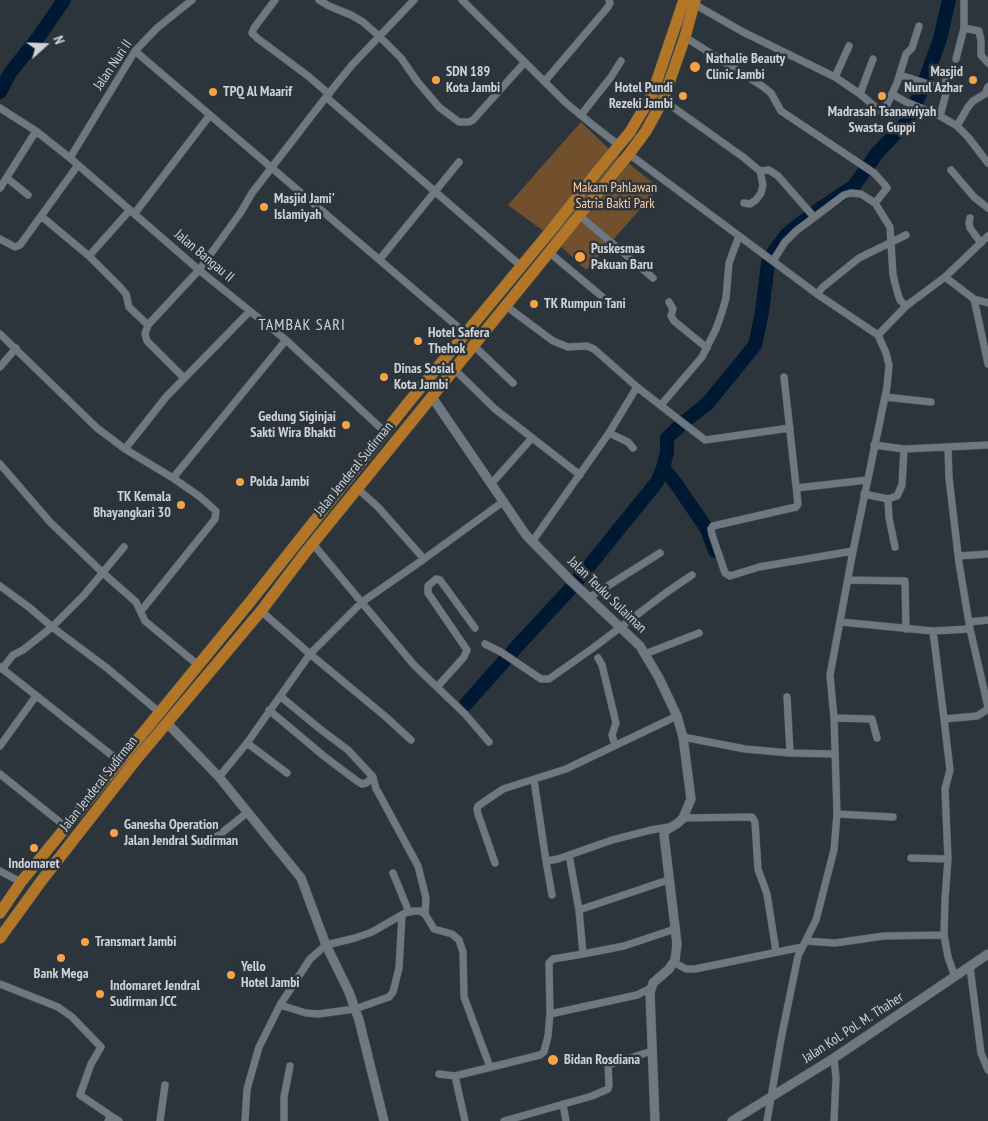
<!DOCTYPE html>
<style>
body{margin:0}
#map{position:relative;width:988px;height:1121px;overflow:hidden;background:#2d353c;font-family:"PT Sans Narrow",sans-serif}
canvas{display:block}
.north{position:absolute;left:20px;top:20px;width:50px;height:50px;-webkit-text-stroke:4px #2d353c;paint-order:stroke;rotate:70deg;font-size:14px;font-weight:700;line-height:20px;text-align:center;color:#ced2d7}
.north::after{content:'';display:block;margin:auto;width:18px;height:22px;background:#ced2d7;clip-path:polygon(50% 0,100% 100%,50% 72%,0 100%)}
</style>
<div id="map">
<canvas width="988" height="1121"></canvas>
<div class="north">N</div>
</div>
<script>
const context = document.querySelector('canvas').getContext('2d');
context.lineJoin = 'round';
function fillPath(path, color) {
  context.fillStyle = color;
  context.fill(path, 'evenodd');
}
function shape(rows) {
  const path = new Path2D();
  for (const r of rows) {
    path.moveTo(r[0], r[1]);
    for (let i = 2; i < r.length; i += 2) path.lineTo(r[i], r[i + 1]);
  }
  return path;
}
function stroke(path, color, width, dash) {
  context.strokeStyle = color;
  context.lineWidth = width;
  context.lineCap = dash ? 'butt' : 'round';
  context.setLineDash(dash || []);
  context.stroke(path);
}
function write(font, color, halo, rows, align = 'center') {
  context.font = font + ' "PT Sans Narrow",sans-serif';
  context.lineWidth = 5;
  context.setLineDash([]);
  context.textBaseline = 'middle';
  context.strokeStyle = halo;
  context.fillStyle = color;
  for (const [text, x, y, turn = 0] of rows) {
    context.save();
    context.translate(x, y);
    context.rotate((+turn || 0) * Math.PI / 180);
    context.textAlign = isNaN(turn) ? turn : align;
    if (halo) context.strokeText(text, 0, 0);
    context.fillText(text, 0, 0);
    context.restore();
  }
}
fillPath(shape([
 [581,122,613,153,616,153,659,188,586,270,549,235,508,205]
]), '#72502e');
stroke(shape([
 [0,92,10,73,40,35,64,0],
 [773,253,787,234,818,210,854,186,877,153,907,122,920,94,940,39,949,0],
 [663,468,674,481,707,529,715,551],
 [466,704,521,642,572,587,657,482,663,468,667,452,667,438,684,422,708,403,755,345,762,312,768,263]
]), '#001933', 14);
const minor = shape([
 [275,0,254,28,252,33,257,38,308,76,329,94],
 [319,0,329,6,351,15,363,22,380,37,401,58,417,81,439,107,459,122,469,122,473,120,525,62],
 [462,0,566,103,594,126,620,146],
 [694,4,743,32,835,77,860,94,873,59],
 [964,28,979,31,981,41,981,55,988,63],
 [685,37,762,86,771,93,781,111,874,173,885,185,887,188,875,203],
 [135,51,465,333],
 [956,59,964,28,964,0],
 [900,75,947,90,940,116],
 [835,77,849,46],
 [545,81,608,7,610,3,609,0],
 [944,89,948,72],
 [860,94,880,111,885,109,897,83,906,54,912,48,919,26],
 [892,94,906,102,940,116,957,126,968,137,988,163],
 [326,97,522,267],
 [663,100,743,157,760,171,763,185,761,193,756,200,750,204,744,203],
 [0,108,36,131,70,158,199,270,286,340,385,432],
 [581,115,611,77,621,61],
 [957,126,968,107,973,101,985,94,988,87],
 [629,154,817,294,878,335,886,353,889,365,887,387,853,551,830,675,834,718,837,814,834,850,816,920,798,956,781,1039,767,1121],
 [70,158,135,51,157,28,192,0],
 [951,170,974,197,988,208],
 [760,171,769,170,778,176,814,217],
 [7,178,28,195],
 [0,188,36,131],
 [135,213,210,115],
 [41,216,78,165],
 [580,216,653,278],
 [970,218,969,223,970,228,981,243],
 [0,239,15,247,20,245,41,216,89,256,119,286,126,294,129,307,148,325],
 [550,253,612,305],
 [89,256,130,210],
 [380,259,459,162],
 [773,261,785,242,796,231,844,195,851,193,861,194,875,203,890,227,893,275,897,291,900,300,906,306],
 [945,277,988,236],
 [817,294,823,287,859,258,906,235],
 [974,299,988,364],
 [669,302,673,309,671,316,674,321,707,348],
 [506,306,553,341,568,347,587,346,594,349,637,387,705,440,790,428],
 [0,334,97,428,125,449,173,478,199,496,216,511,215,519,141,611],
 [878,335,906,306,945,277,974,299,988,303],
 [473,345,513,383],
 [0,367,16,348],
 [454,369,495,409,580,475],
 [183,377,147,341,145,334,148,325,199,270,241,212,252,193,326,97,352,65,414,0],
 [784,377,798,504,796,507,713,526,711,529,712,534,725,573,730,576,759,567,853,551],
 [885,397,931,402],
 [661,405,702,357,716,329,722,312,726,298,729,263,739,236],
 [609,433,628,442,633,448],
 [874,445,904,449,988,445],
 [125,449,166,397,250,311],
 [0,464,50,522,103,573,136,602,145,621,198,665],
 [173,478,286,340],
 [492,483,532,438],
 [797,488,867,480],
 [864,494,888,499,897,496,902,485,904,449],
 [888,499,889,518,895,547],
 [532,542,609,433,637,387],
 [313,544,414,665,465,714,489,742],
 [124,547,84,595,52,627,107,668,159,712],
 [958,556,988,554],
 [424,559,504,501],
 [848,580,905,581,906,629],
 [0,586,30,608,52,627,23,650,13,655,2,669],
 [590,597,660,553],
 [261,611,310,654,386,717,411,740],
 [841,622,933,631,970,629],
 [969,622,988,620],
 [933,631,944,719],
 [485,644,501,652,541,679,549,679,593,648,667,592,692,575],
 [645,654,699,633],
 [598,658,602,665,616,723,612,735,615,745],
 [0,667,119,761],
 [437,687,464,657,467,650,428,593,428,586,436,579,440,580,475,628],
 [280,696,320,729,348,750,373,777,376,789],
 [787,697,790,753],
 [269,710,325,757,357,781,362,784,366,783,373,777],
 [834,718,872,719,877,738],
 [683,737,745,749,790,753,835,754],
 [247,743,287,773],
 [0,746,36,696],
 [0,774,66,827],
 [219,777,247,743,310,654,362,602,424,559,378,507,358,489],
 [534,780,546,861,558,859,612,840,651,830,669,827],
 [378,792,418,866,426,898,425,914],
 [837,814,893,817],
 [683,818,752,817,755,822,758,869,767,894,776,951],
 [203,844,219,835,248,812],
 [911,858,948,859],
 [546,861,552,895],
 [495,863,478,814,477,809,478,806,503,789,566,769,677,716],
 [0,871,21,882],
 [393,873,409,912],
 [579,910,668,880],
 [944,935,948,957,955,977],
 [806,941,835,943,884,936,944,935,945,899,948,859,945,789,950,770,944,719,977,716,985,711,988,707,970,629,959,563,949,478,948,448],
 [583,954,624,946,675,929],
 [673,962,686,969,695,969,802,947],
 [970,967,981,1053,988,1070],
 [0,984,58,1007,72,1017,101,1047,91,1064,80,1095,111,1116],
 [280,1005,306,1013,318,1014,355,1009,389,997,393,992,399,968,402,915],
 [550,1014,637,995,651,988],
 [439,1074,455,1076],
 [563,1104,566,1121],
 [108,1121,111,1116,119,1121],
 [160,1121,165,1085],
 [245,1121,247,1089,259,1047,280,1005,310,959,326,945,355,938,372,932,405,913,414,911,420,911,425,914,434,929,452,934,459,940,463,952,464,997,490,1067],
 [284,1121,284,1097,290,1066],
 [465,1121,455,1076,540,1055,544,1052,548,1036,550,1014,549,963,553,959,583,954,579,910,569,855],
 [504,1121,592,1096,608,1089,609,1085,608,1065,652,1051],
 [834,1121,836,1078,834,1058]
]);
const tertiary = shape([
 [432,397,526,535,570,580,640,646,659,678,677,716,683,737,691,799,683,818,678,823,665,831,664,835,677,944,675,960,669,969,653,983,650,993,655,1121],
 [167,723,219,777,301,878,326,945,349,992,359,1020,384,1121],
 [732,1121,834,1058,988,954]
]);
const trunk = shape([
 [0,913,21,882,250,602,408,403,548,234,600,168,630,132,652,95,684,0],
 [0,938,42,880,135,761,261,611,305,553,629,154,646,131,663,100,685,37,695,0]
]);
stroke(minor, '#4c5359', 8);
stroke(tertiary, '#4c5359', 10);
stroke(trunk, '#4c5359', 12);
stroke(minor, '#6f7881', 7);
stroke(tertiary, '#6f7881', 9);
stroke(trunk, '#b27626', 11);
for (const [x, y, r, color] of [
 [695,67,6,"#f6a247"],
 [436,80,5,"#f6a247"],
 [973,80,5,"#f6a247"],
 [213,92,5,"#f6a247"],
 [683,96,5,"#f6a247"],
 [882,96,5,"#f6a247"],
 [264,207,5,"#f6a247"],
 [580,257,6,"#f6a247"],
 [534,304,5,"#f6a247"],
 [418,341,5,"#f6a247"],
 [384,377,5,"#f6a247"],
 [346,425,5,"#f6a247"],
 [240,482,5,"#f6a247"],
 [181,505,5,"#f6a247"],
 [114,833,5,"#f6a247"],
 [34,848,5,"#f6a247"],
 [85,942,5,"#f6a247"],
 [61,958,5,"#f6a247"],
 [231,975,5,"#f6a247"],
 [100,994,5,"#f6a247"],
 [553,1060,6,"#f6a247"]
]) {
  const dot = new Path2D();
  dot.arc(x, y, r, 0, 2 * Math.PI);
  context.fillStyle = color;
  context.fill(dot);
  stroke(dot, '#2d353c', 2);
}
write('bold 14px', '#ced2d7', '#2d353c', [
 ["Nathalie Beauty",706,59],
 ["Clinic Jambi",706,75],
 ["SDN 189",446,72],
 ["Kota Jambi",446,88],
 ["Masjid",963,72,"right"],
 ["Nurul Azhar",963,88,"right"],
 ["Hotel Pundi",673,88,"right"],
 ["Rezeki Jambi",673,104,"right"],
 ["TPQ Al Maarif",223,92],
 ["Madrasah Tsanawiyah",882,112,"center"],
 ["Swasta Guppi",882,128,"center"],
 ["Masjid Jami'",274,199],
 ["Islamiyah",274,215],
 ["Puskesmas",591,249],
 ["Pakuan Baru",591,265],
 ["TK Rumpun Tani",544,304],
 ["Hotel Safera",428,333],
 ["Thehok",428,349],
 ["Dinas Sosial",394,369],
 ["Kota Jambi",394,385],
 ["Gedung Siginjai",336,417,"right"],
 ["Sakti Wira Bhakti",336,433,"right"],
 ["Polda Jambi",250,482],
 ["TK Kemala",171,497,"right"],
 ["Bhayangkari 30",171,513,"right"],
 ["Ganesha Operation",124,825],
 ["Jalan Jendral Sudirman",124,841],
 ["Indomaret",34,864,"center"],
 ["Transmart Jambi",95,942],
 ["Yello",241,967],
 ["Hotel Jambi",241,983],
 ["Bank Mega",61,974,"center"],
 ["Indomaret Jendral",110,986],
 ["Sudirman JCC",110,1002],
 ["Bidan Rosdiana",564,1060]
], 'left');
write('14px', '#ced2d7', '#2d353c', [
 ["Jalan Nuri II",113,65,-56],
 ["Jalan Bangau II",204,256,40],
 ["Jalan Jenderal Sudirman",354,469,-51],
 ["Jalan Teuku Sulaiman",607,595,44],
 ["Jalan Jenderal Sudirman",99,784,-52],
 ["Jalan Kol. Pol. M. Thaher",853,1028,-33]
]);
write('14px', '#fdcea2', '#2d353c', [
 ["Makam Pahlawan",615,188],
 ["Satria Bakti Park",615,204]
]);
context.letterSpacing = '1px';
write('16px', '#ccd6e0', '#2d353c', [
 ["TAMBAK SARI",302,325]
]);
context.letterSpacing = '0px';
</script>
